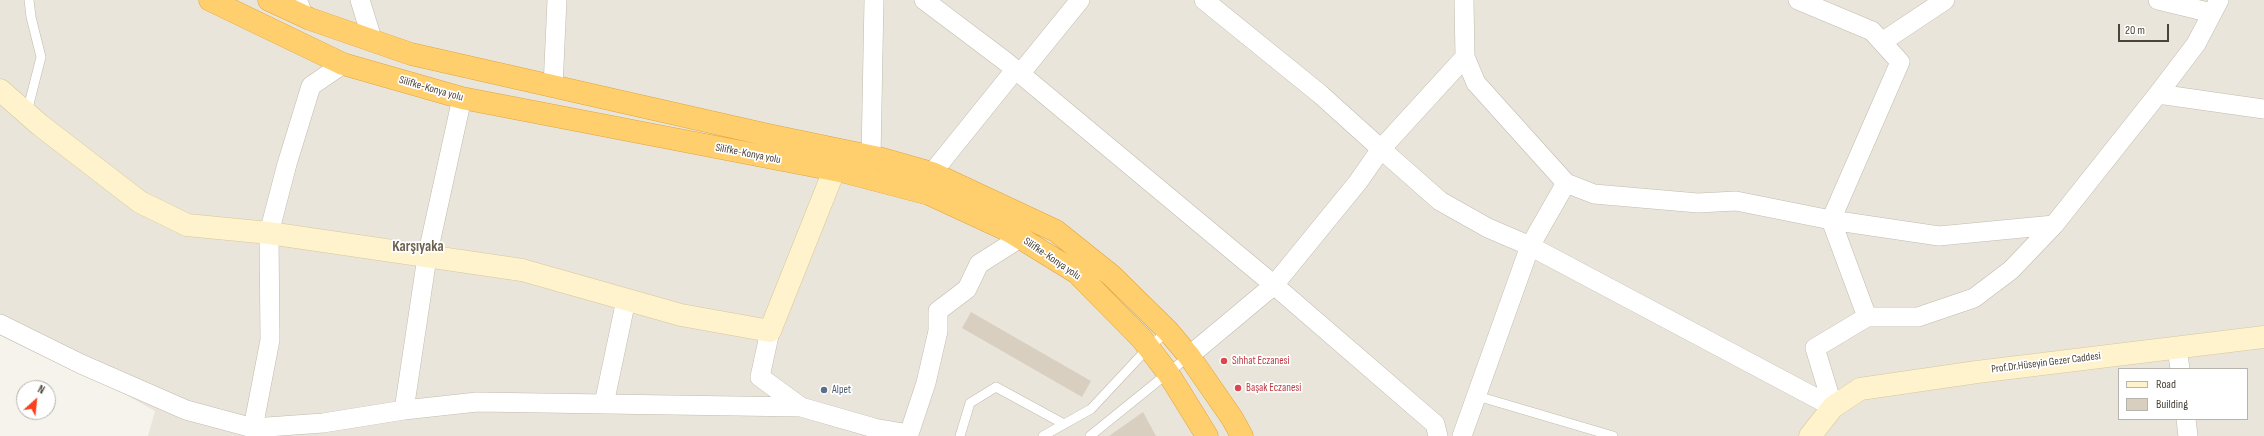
<!DOCTYPE html>
<meta charset="utf-8">
<style>
body{margin:0}
#map{position:relative;width:2264px;height:436px;overflow:hidden;background:#f6f3ec;font-family:"Sofia Sans Condensed",sans-serif}
canvas{display:block}
.legend{position:absolute;left:2118px;top:368px;width:130px;height:52px;box-sizing:border-box;background:#fff;border:1px solid #b7b4b0;margin:0;padding:5px 7px;list-style:none;font-size:12px;color:#4b4439}
.legend li{display:flex;align-items:center;gap:8px;height:20px}
.legend b{width:20px;border:1px solid #b7b4b0}
.north{position:absolute;left:16px;top:380px;width:40px;height:40px;box-sizing:border-box;background:#fff;border:1px solid #b7b4b0;border-radius:50%;rotate:27deg;font-size:11px;font-weight:700;line-height:16px;text-align:center;color:#4b4439}
.north::after{content:'';display:block;margin:auto;width:14px;height:18px;background:#fc3f1d;clip-path:polygon(50% 0,100% 100%,50% 72%,0 100%)}
.scale{position:absolute;left:2118px;top:24px;width:51px;height:18px;box-sizing:border-box;border:2px solid #4b4439;border-top:0;padding-left:5px;font-size:12px;line-height:14px;white-space:nowrap;color:#4b4439;-webkit-text-stroke:3px #fff;paint-order:stroke}
</style>
<div id="map">
<canvas width="2264" height="436"></canvas>
<ul class="legend">
<li><b style="height:5px;background:#fff3cd"></b>Road</li>
<li><b style="height:11px;background:#d8cfc1"></b>Building</li>
</ul>
<div class="north">N</div>
<div class="scale">20 m</div>
</div>
<script>
const context = document.querySelector('canvas').getContext('2d');
context.lineJoin = 'round';
function fillPath(path, color) {
  context.fillStyle = color;
  context.fill(path, 'evenodd');
}
function shape(rows) {
  const path = new Path2D();
  for (const r of rows) {
    path.moveTo(r[0], r[1]);
    for (let i = 2; i < r.length; i += 2) path.lineTo(r[i], r[i + 1]);
  }
  return path;
}
function stroke(path, color, width, dash) {
  context.strokeStyle = color;
  context.lineWidth = width;
  context.lineCap = dash ? 'butt' : 'round';
  context.setLineDash(dash || []);
  context.stroke(path);
}
function write(font, color, halo, rows, align = 'center') {
  context.font = font + ' "Sofia Sans Condensed",sans-serif';
  context.lineWidth = 3.5;
  context.setLineDash([]);
  context.textBaseline = 'middle';
  context.strokeStyle = halo;
  context.fillStyle = color;
  for (const [text, x, y, turn = 0] of rows) {
    context.save();
    context.translate(x, y);
    context.rotate((+turn || 0) * Math.PI / 180);
    context.textAlign = isNaN(turn) ? turn : align;
    if (halo) context.strokeText(text, 0, 0);
    context.fillText(text, 0, 0);
    context.restore();
  }
}
fillPath(shape([
 [0,0,2264,0,2264,436,148,436,155,411,0,325],
 [2119,369,2247,369,2247,419,2119,419]
]), '#eae5da');
fillPath(shape([
 [971,312,1091,381,1082,397,962,328],
 [1143,412,1156,436,1109,436]
]), '#d8cfc1');
const lane = shape([
 [298,0,304,3,308,14],
 [27,112,41,57,31,17,29,0],
 [1477,396,1613,436],
 [960,436,970,403,996,387,1064,424],
 [1043,436,1091,409,1148,348,1168,331],
 [1090,436,1189,356]
]);
const street = shape([
 [360,0,373,42],
 [924,0,1005,61,1274,285,1435,424,1438,436],
 [1798,0,1872,31,1900,62,1831,220,1867,317,1815,348,1833,407],
 [2158,0,2212,13],
 [1882,42,1945,0],
 [1465,57,1381,149,1440,201,1488,228,1530,246,1833,407],
 [343,64,311,86,287,164,269,233,270,340,253,428,323,423,404,410,477,402,801,407],
 [1020,74,1080,0],
 [553,87,557,0],
 [2158,94,2264,109],
 [871,157,874,0],
 [932,173,1015,70],
 [1566,183,1594,194,1698,203,1736,201,1831,220,1939,236,2054,225],
 [1867,317,1918,317,1974,298,2011,270,2054,225,2158,94,2196,44,2219,0],
 [0,324,81,364,186,410,253,428],
 [770,331,760,377,801,407,874,428,909,434,926,383,938,331,938,311,967,289,979,264,1020,238],
 [2177,348,2180,369],
 [1189,356,1274,285,1358,182,1381,149,1320,94,1204,0],
 [604,404,626,300],
 [404,410,427,257,462,98],
 [2186,419,2188,436],
 [1462,436,1530,246,1566,183,1476,83,1465,57,1464,0]
]);
const secondary = shape([
 [0,90,40,125,140,202,187,225,269,233,522,270,681,315,770,331,841,153],
 [1810,436,1833,407,1860,389,1977,372,2264,337]
]);
const highway = shape([
 [210,0,343,64,462,98,845,172,929,194,1009,231,1077,273,1142,339,1168,373,1207,436],
 [269,0,310,19,411,54,768,135,879,158,932,173,1056,231,1111,275,1168,331,1189,356,1232,418,1242,436]
]);
stroke(lane, '#c2bbae', 10);
stroke(street, '#c2bbae', 20);
stroke(secondary, '#d6c79b', 23);
stroke(highway, '#e0a43c', 23);
stroke(lane, '#fff', 9);
stroke(street, '#fff', 19);
stroke(secondary, '#fff3cd', 22);
stroke(highway, '#ffcf6e', 22);
for (const [x, y, r, color] of [
 [1224,361,4,"#e0444e"],
 [1238,388,4,"#e0444e"],
 [824,390,4,"#5c6f8a"]
]) {
  const dot = new Path2D();
  dot.arc(x, y, r, 0, 2 * Math.PI);
  context.fillStyle = color;
  context.fill(dot);
  stroke(dot, '#fff', 1.5);
}
write('11px', '#4b4439', '#fff', [
 ["Silifke-Konya yolu",431,89,16],
 ["Silifke-Konya yolu",748,154,11],
 ["Silifke-Konya yolu",1052,259,34],
 ["Prof.Dr.Hüseyin Gezer Caddesi",2046,363,-7]
]);
write('11px', '#be3a42', '#fff', [
 ["Sıhhat Eczanesi",1232,361],
 ["Başak Eczanesi",1246,388]
], 'left');
write('11px', '#4e5e75', '#fff', [
 ["Alpet",832,390]
], 'left');
write('bold 15px', '#6e6250', '#fff', [
 ["Karşıyaka",418,247]
]);
</script>
